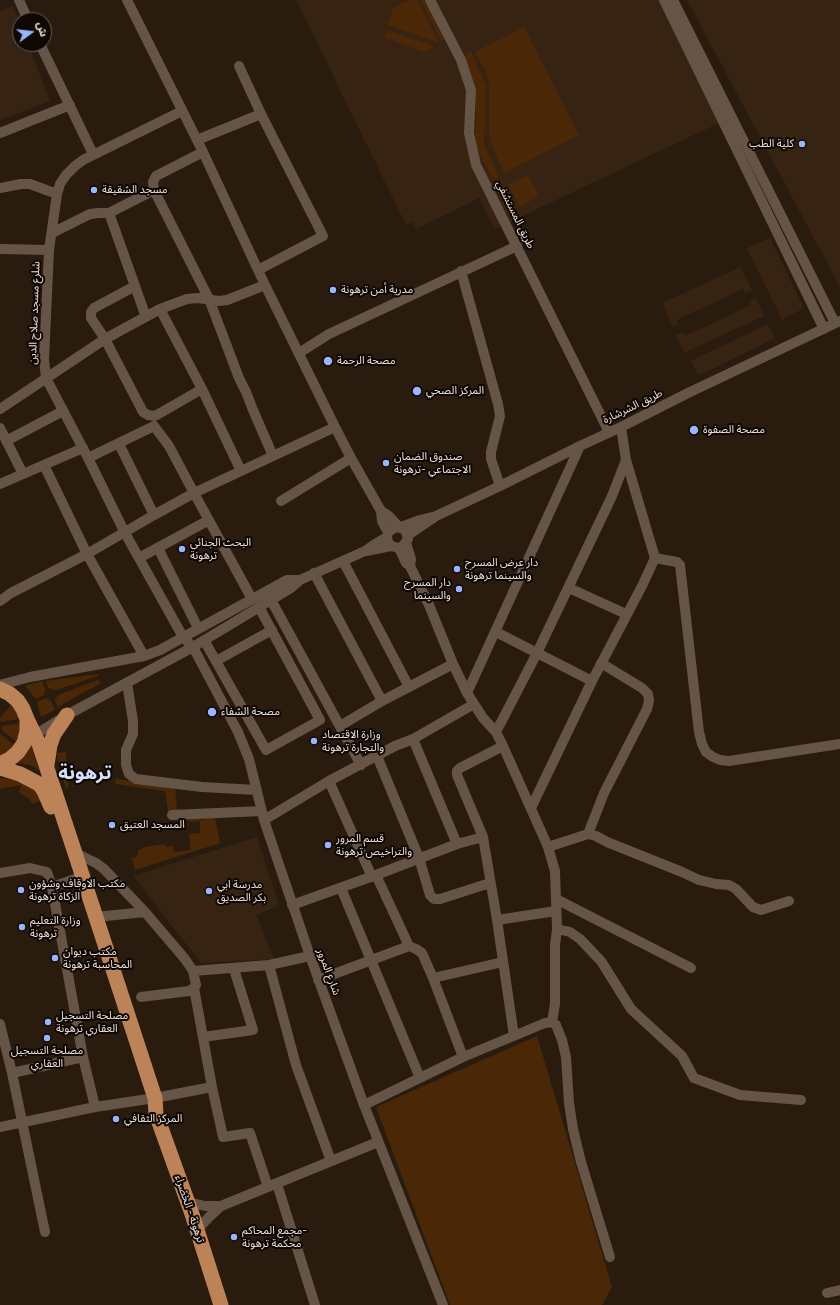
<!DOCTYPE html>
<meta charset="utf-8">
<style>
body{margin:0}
#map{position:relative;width:840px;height:1305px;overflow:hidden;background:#2a1b0f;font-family:"Titillium Web","Noto Sans Arabic",sans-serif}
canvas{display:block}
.north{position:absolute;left:12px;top:12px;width:40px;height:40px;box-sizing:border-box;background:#0e0704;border:1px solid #665e59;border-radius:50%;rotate:75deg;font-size:11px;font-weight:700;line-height:16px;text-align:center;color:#ebe1d9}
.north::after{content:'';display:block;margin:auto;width:14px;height:18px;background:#9bb5fd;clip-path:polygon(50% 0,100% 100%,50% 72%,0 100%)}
</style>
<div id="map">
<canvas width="840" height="1305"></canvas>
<div class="north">ش</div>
</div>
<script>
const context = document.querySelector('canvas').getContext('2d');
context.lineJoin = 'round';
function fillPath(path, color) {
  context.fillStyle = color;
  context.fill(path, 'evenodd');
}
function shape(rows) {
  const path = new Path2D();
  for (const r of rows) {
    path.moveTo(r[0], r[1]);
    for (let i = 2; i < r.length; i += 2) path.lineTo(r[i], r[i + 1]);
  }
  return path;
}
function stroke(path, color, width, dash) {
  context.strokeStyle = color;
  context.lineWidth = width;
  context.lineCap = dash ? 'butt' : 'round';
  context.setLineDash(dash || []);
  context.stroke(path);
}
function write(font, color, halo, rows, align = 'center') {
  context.font = font + ' "Titillium Web","Noto Sans Arabic",sans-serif';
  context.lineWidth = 4;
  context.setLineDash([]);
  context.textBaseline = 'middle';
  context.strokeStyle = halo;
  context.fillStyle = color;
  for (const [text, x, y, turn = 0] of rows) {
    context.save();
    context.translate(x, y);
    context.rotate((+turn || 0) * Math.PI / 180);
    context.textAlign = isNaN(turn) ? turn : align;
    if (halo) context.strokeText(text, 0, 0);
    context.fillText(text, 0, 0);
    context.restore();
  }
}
fillPath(shape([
 [296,0,659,0,719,123,495,229,479,198,416,229,412,222,406,225],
 [687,0,840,0,840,287],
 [13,6,20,23,20,44,28,44,50,101,0,120,0,11],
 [770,238,804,308,782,320,747,248],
 [741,267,752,290,745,293,743,289,677,320,678,324,673,327,662,303],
 [756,298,764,316,684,353,675,335,683,332,685,336,751,305,750,301],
 [767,324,775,338,698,376,691,361],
 [257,837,279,906,256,915,274,959,201,963,133,876]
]), '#372312');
fillPath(shape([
 [410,0,418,0,439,43,387,25,394,7],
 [421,0,425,0,444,39,441,41],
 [524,27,579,135,504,173,489,139,489,83,486,72,475,52],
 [387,30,435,46,425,52,384,38],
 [471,51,486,86,484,143,499,176,493,180,478,151,476,143,476,87,465,59,466,55],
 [528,175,539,196,520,207,508,185],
 [503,186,516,211,509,215,498,193,500,187],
 [98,674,98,676,56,690,48,688,46,681],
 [98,680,101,683,58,707,54,699,56,699,58,695],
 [42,681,46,690,44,692,44,695,36,699,25,686],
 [46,698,51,701,55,710,41,717,37,702],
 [15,700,24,718,1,722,0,718],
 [25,722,19,744,1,729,2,726],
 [0,734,18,748,0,756],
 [31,745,40,773,36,768,30,765,15,762],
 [66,752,68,786,66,789,56,753],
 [0,778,24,780,29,783,43,800,32,804,29,799,19,792,21,785,0,789],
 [116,779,175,786,177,811,168,811,165,791,115,784],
 [189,817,199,817,200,820,205,820,205,818,215,817,220,843,135,870,132,858,137,857,138,851,145,847,165,844,166,847,173,846,174,852,191,850,189,834,200,833,200,821,189,822],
 [537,1036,612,1287,602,1305,450,1305,376,1107]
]), '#4a2807');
stroke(shape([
 [19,0,28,20],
 [127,0,203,152,265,285,335,427,351,458,381,511,382,521,388,532],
 [430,0,461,60,471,90,469,133,476,165,609,432],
 [664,0,824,329],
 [673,0,835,323],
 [40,44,93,154],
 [239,66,261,114,323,236,258,270],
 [182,111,83,160,75,166,66,175,60,184,57,194,49,250,44,360,46,378,88,458,125,533,183,637,193,647,238,732,249,759,264,820,310,956,364,1105,443,1305],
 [0,133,70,105],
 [197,140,261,114],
 [203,152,156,176,153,182,154,190,209,299,239,378,246,392,253,410,273,456],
 [0,188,21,184,30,184,57,194],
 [109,213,146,317],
 [52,233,90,214,99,213,109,213,154,190],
 [0,249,49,250],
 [461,271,498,404,500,416,491,452,491,459,500,486],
 [135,286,94,308,91,312,91,318,105,339,143,412,148,415,155,416,202,389],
 [160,309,202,389,241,471],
 [299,353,329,334,517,246],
 [0,409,105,339,160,309,187,299,198,298,219,301,227,300,265,285],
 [0,428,23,474],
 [6,441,63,411],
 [88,458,154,426,169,446,194,493,252,599],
 [626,460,655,558,677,562,680,565,699,732,702,744,706,752,713,757,720,760,729,761,840,744],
 [44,465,87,554,144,656],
 [0,484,83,448],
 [281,501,351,458],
 [381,511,389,516,399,527],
 [154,515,194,493,335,427],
 [401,527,420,520,432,517],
 [408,535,436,516,500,486,580,446,621,427,688,393,840,321],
 [406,543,411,559,410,566],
 [158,548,198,628],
 [399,548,406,563,410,566,429,605,453,664,467,693,483,718,496,732,503,746,548,847,555,871,557,929,555,945,555,1004,552,1022],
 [366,551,391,546,399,548,403,546,408,539,406,532,404,529,396,527,388,532,387,537,388,542,391,546],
 [139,558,209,520],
 [343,561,409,687],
 [314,573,382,701],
 [569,588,626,614],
 [271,600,361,765],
 [0,601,11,593,87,554,154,515,119,444],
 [496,632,592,681],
 [204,640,266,750,320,720,259,607],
 [216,661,272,630],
 [127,683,133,721,133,734,126,750,126,765,129,774,136,779,202,787,257,790],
 [0,685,30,677,144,656,160,650,287,580,300,580,365,551,375,544,387,537],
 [467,693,580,446],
 [340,726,382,701,453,664],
 [496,732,537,653,612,496,626,460,621,427],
 [30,738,67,715,193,647,291,588,300,580],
 [413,739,457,844],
 [503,746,460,768,457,771,457,775,483,837,497,920,514,1036],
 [377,756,419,858,430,895,434,899,440,899,490,883],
 [329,781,372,877],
 [531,808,592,681,642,586,655,558],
 [172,815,262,811],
 [264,820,329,781,395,746,413,739,474,704],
 [588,834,604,793,647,709,649,701,648,694,642,688,601,663],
 [548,847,588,834,596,836,607,842,682,872,699,880,716,884,729,885,736,889,753,907,761,910,789,901],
 [75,853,96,863,104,869,145,912,185,959,193,971,269,965,310,956],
 [0,873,30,868,47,872,52,887,83,1057,95,1107],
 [376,875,409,946],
 [52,887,75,879],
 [341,888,420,1078],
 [556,899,691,968],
 [292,905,376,875,457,844,483,837],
 [96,917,145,912],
 [497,920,556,911],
 [557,929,570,932,580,939,601,961,631,1009,682,1056,694,1078,740,1095,801,1100],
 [269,965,296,1065,331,1161],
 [433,978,503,962],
 [318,980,409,946,416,949,422,953,433,978,463,1057],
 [194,988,212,1087,223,1137,250,1133,268,1187],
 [141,997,189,991,194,988,196,985,193,971],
 [0,1024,12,1073,45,1232],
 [203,1037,253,1030,234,969],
 [12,1073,83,1057],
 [364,1105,463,1057,545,1023,552,1022,556,1025,562,1040,566,1057,569,1103,573,1129,581,1162,610,1257],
 [0,1127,95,1107,155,1098,212,1087],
 [277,1184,315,1305],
 [188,1202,205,1206,221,1206],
 [197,1230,209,1217,221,1206,378,1142],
 [827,1293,840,1290]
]), '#665447', 10);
stroke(shape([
 [0,689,10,694,18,701,23,709,27,719,27,731,24,743,18,752,10,759,0,764],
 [27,719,39,744,75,853,155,1098,156,1114,192,1214,221,1305],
 [47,765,50,745,54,734,67,715],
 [0,768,20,774,39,784,44,791,51,807]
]), '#bb8357', 15);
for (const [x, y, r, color] of [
 [802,144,4,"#9bb5fd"],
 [94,190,4,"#9bb5fd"],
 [333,290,4,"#9bb5fd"],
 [328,361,5,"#9bb5fd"],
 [417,391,5,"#9bb5fd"],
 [694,430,5,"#9bb5fd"],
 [386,463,4,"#9bb5fd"],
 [182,549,4,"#9bb5fd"],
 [457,569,4,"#9bb5fd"],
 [459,589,4,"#9bb5fd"],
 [212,712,5,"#9bb5fd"],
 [314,741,4,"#9bb5fd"],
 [112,825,4,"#9bb5fd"],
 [328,845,4,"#9bb5fd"],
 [21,890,4,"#9bb5fd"],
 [209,891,4,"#9bb5fd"],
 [22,927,4,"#9bb5fd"],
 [55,958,4,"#9bb5fd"],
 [48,1022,4,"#9bb5fd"],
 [47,1038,4,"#9bb5fd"],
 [116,1119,4,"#9bb5fd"],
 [234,1237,4,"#9bb5fd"]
]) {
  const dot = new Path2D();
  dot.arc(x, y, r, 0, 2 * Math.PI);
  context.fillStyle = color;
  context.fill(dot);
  stroke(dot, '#0e0704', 1.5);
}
write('11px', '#ebe1d9', '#0e0704', [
 ["كلية الطب",794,144,"right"],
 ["مسجد الشقيقة",102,190],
 ["مدرية أمن ترهونة",341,290],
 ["مصحة الرحمة",337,361],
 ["المركز الصحي",426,391],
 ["مصحة الصفوة",703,430],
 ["صندوق الضمان",394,457],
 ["الاجتماعي -ترهونة",394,470],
 ["البحث الجنائي",190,543],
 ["ترهونة",190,556],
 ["دار عرض المسرح",465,563],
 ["والسينما ترهونة",465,576],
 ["دار المسرح",451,583,"right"],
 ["والسينما",451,596,"right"],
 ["مصحة الشفاء",221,712],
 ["وزارة الاقتصاد",322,735],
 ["والتجارة ترهونة",322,748],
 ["المسجد العتيق",120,825],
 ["قسم المرور",336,839],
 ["والتراخيص ترهونة",336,852],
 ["مكتب الاوقاف وشؤون",29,884],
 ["الزكاة ترهونة",29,897],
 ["مدرسة ابي",217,885],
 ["بكر الصديق",217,898],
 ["وزارة التعليم",30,921],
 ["ترهونة",30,934],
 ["مكتب ديوان",63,952],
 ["المحاسبة ترهونة",63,965],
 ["مصلحة التسجيل",56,1016],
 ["العقاري ترهونة",56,1029],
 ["مصلحة التسجيل",47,1051,"center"],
 ["العقاري",47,1064,"center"],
 ["المركز الثقافي",124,1119],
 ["مجمع المحاكم-",242,1231],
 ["محكمة ترهونة",242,1244]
], 'left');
write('11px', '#ebe1d9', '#0e0704', [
 ["طريق المستشفي",515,215,64],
 ["شلرع مسجد صلاح الدين",35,313,-88],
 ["طريق الشرشارة",633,407,-26],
 ["شارع المرور",328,972,70],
 ["ترهونة - الخضراء",189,1209,71]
]);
write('bold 19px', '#d6e1fd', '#0e0704', [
 ["ترهونة",85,774]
]);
</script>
